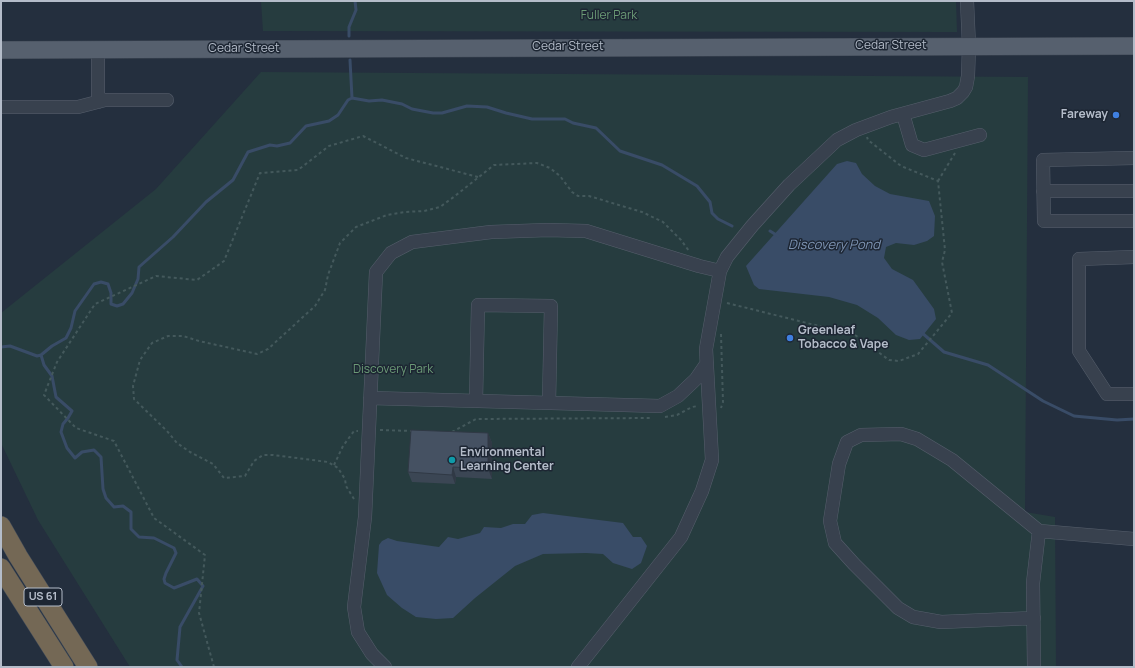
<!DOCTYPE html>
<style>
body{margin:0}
#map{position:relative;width:1135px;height:668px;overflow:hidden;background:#242f3e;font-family:Manrope,sans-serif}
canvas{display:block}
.frame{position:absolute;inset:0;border:2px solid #b4bcc9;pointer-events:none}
</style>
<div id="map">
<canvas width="1135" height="668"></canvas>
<div class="frame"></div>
</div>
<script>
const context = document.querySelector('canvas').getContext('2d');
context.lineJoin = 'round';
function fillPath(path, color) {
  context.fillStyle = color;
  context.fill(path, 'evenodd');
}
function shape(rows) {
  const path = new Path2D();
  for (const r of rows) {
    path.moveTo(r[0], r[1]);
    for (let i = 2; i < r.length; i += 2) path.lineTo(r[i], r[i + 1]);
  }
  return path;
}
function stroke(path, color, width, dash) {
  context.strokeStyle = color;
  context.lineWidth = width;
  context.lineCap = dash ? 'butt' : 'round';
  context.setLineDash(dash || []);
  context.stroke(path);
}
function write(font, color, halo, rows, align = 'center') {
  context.font = font + ' Manrope,sans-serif';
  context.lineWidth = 3;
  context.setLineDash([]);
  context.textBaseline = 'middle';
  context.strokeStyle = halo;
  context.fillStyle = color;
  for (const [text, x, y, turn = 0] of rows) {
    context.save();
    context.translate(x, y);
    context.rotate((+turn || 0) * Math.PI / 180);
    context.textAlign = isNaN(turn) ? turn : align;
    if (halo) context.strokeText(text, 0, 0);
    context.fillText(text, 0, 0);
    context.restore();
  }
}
fillPath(shape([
 [261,1,956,1,957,32,263,31],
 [261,72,1028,77,1025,512,1055,517,1056,667,130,667,38,520,1,443,1,313,156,189]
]), '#263c3f');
fillPath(shape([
 [847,161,856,163,862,174,875,186,890,194,929,201,935,216,934,236,927,241,914,245,896,243,886,247,884,258,892,269,913,280,934,309,936,319,920,339,909,340,896,335,878,318,857,305,829,297,759,289,754,285,746,266,837,164],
 [543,513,623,523,633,537,641,537,647,546,641,563,632,569,613,563,603,554,586,553,543,554,515,566,475,598,453,618,436,619,416,617,402,608,387,595,377,573,379,545,382,541,388,538,397,541,439,547,448,537,458,539,480,533,484,527,501,528,513,524,525,524,532,515]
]), '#394c67');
stroke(shape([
 [349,36,349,27,356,10,355,1],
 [350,60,352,98],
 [770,231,778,236],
 [921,332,944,352,988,365,1043,401,1074,416,1117,420,1134,419],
 [1,347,10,346,37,356,41,355,52,346,66,338,71,328,75,311,94,284,101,282,108,284,111,293,111,304,117,306,123,304,132,293,138,279,139,267,173,237,206,202,233,180,248,152,270,145,277,146,290,143,306,126,329,121,338,115,348,100,352,98,369,101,382,100,402,104,412,109,433,113,442,113,467,106,487,107,506,113,532,119,565,119,573,123,596,128,620,151,662,165,697,186,710,202,712,213,718,219,732,226],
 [41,355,44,365,52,376,56,397,72,411,68,418,63,424,61,432,67,448,75,458,82,452,94,450,101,457,103,489,106,498,114,507,123,506,131,512,131,529,139,537,154,538,174,548,176,553,166,573,164,579,165,583,174,588,197,579,203,586,180,627,177,660,182,667]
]), '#394c67', 3);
const minor = shape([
 [98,102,98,49],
 [1,107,78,107,105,100,167,100],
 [903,114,912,145,924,150,980,135],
 [1134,158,1043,160,1044,221,1134,221],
 [1043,191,1134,191],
 [1134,257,1079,259,1079,351,1107,394,1134,394],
 [370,398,660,406,678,396,696,379,707,363],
 [476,401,478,305,551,306,549,403],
 [1034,618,941,622,913,617,898,608,854,564,835,543,830,521,839,464,847,442,861,435,901,434,917,439,952,460,1039,531],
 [385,667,372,654,358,632,354,607,365,517,376,272,391,253,412,242,491,232,548,230,586,231,699,266,720,271],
 [578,667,681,537,702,491,712,460,706,349,720,271,727,257,752,226,789,185,837,140,856,130,891,117,950,101,957,98,963,92,966,87,968,76,969,46,967,1],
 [1034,667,1033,583,1039,531,1134,539]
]);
const major = shape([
 [1,50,1134,46]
]);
const highway = shape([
 [1,526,18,556,88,667],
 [1,568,64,667]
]);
stroke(minor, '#565f6c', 14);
stroke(major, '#414a57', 18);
stroke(highway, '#434c59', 20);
stroke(shape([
 [938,181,955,153],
 [727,303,855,335,889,360,899,361,918,354,952,313,942,262,945,250,938,181,901,166,868,140,867,137],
 [721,334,723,402,721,408],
 [665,417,677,415,692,407,698,406],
 [380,430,412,431],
 [452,432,476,419,652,418],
 [334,465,343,446,354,431,358,431],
 [354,499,346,486,345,479,338,468,328,462,273,455,263,455,254,461,245,476,224,478,213,464,190,452,177,443,167,431,134,399,133,386,140,360,152,343,168,336,183,336,199,341,257,354,268,349,315,306,325,290,328,275,340,243,356,227,387,215,405,212,424,211,440,207,455,196,494,165,537,163,550,168,560,176,572,192,578,196,589,196,642,212,663,222,681,240,689,251],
 [214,667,199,613,205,555,154,518,114,441,76,428,44,395,57,362,95,304,156,276,197,280,224,261,260,173,298,170,329,146,363,136,406,158,478,177]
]), '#44595c', 2, [3, 3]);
stroke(minor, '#38414e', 13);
stroke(major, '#56606e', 17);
stroke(highway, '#746855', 19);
fillPath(shape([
 [488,433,492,443,492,479,456,477,455,484,412,482,408,472]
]), '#3b4654');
fillPath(shape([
 [488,433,492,443,492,479,488,469],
 [453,467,456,477,455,484,452,475]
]), '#303945');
const building = shape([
 [411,430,488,433,488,469,453,467,452,475,408,472,411,430]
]);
fillPath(building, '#455162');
stroke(building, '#303945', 1);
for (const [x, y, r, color] of [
 [1116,115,4,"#3f7fe0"],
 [790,338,4,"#3f7fe0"],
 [452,460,4,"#0f9aa8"]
]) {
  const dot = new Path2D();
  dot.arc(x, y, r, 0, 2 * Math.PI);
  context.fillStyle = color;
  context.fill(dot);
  stroke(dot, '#1d2633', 1.5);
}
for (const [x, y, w] of [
 [43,597,38]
]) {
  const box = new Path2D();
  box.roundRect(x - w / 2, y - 9, w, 18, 3);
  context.fillStyle = '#1d2633';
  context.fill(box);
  stroke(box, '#b4bcc9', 1);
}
write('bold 11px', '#b4bcc9', null, [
 ["US 61",43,597]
]);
write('12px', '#6b9a76', '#1d2633', [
 ["Fuller Park",609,16],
 ["Discovery Park",393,370]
]);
write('12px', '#b4bcc9', '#1d2633', [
 ["Cedar Street",891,46],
 ["Cedar Street",568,47],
 ["Cedar Street",244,49]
]);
write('bold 12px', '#b4bcc9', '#1d2633', [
 ["Fareway",1108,115,"right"],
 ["Greenleaf",798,331],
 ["Tobacco & Vape",798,345],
 ["Environmental",460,453],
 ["Learning Center",460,467]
], 'left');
write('italic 13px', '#7c92b1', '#1d2633', [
 ["Discovery Pond",834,245]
]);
</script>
